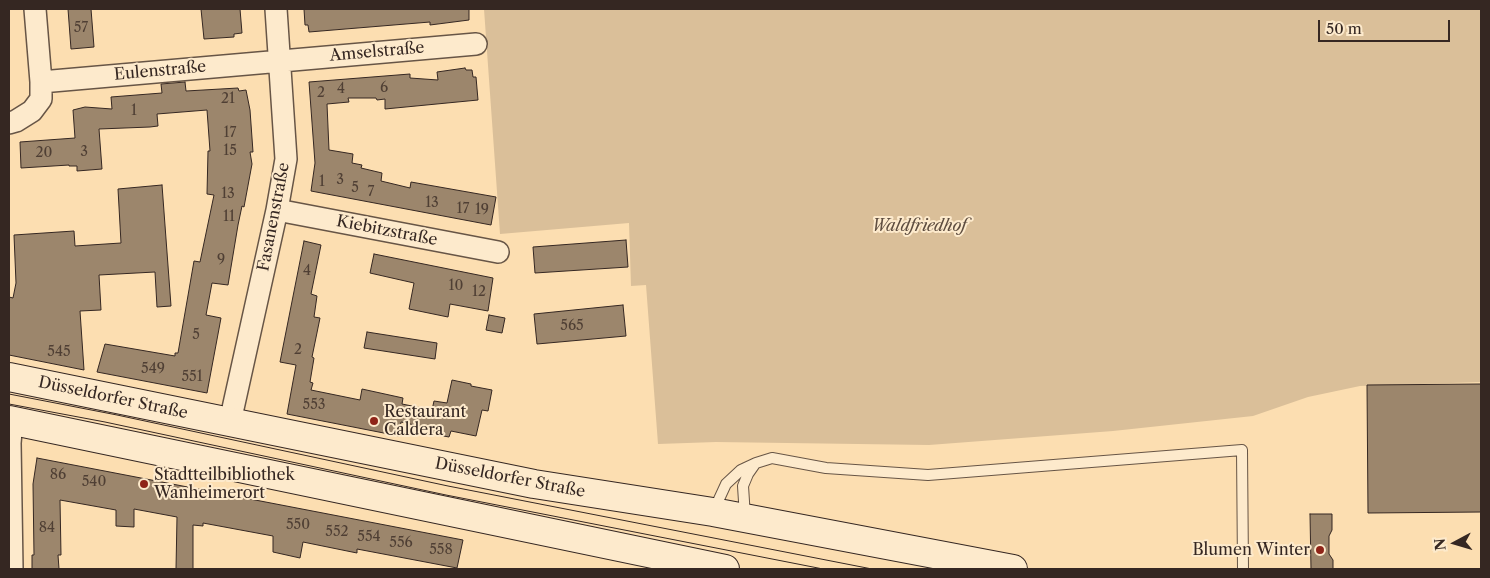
<!DOCTYPE html>
<meta charset="utf-8">
<style>
body{margin:0}
#map{position:relative;width:1490px;height:578px;overflow:hidden;background:#fcdeb1;font-family:"Libre Caslon Text",serif}
canvas{display:block}
.frame{position:absolute;inset:0;border:10px solid #352722;pointer-events:none}
.north{position:absolute;left:1430px;top:518px;width:50px;height:50px;-webkit-text-stroke:4px #fdeacc;paint-order:stroke;rotate:264deg;font-size:14px;font-weight:700;line-height:20px;text-align:center;color:#352722}
.north::after{content:'';display:block;margin:auto;width:18px;height:22px;background:#352722;clip-path:polygon(50% 0,100% 100%,50% 72%,0 100%)}
.scale{position:absolute;left:1318px;top:20px;width:132px;height:22px;box-sizing:border-box;border:2px solid #352722;border-top:0;padding-left:6px;font-size:15px;line-height:18px;white-space:nowrap;color:#352722;-webkit-text-stroke:4px #fdeacc;paint-order:stroke}
</style>
<div id="map">
<canvas width="1490" height="578"></canvas>
<div class="frame"></div>
<div class="north">N</div>
<div class="scale">50 m</div>
</div>
<script>
const context = document.querySelector('canvas').getContext('2d');
context.lineJoin = 'round';
function fillPath(path, color) {
  context.fillStyle = color;
  context.fill(path, 'evenodd');
}
function shape(rows) {
  const path = new Path2D();
  for (const r of rows) {
    path.moveTo(r[0], r[1]);
    for (let i = 2; i < r.length; i += 2) path.lineTo(r[i], r[i + 1]);
  }
  return path;
}
function stroke(path, color, width, dash) {
  context.strokeStyle = color;
  context.lineWidth = width;
  context.lineCap = dash ? 'butt' : 'round';
  context.setLineDash(dash || []);
  context.stroke(path);
}
function write(font, color, halo, rows, align = 'center') {
  context.font = font + ' "Libre Caslon Text",serif';
  context.lineWidth = 4;
  context.setLineDash([]);
  context.textBaseline = 'middle';
  context.strokeStyle = halo;
  context.fillStyle = color;
  for (const [text, x, y, turn = 0] of rows) {
    context.save();
    context.translate(x, y);
    context.rotate((+turn || 0) * Math.PI / 180);
    context.textAlign = isNaN(turn) ? turn : align;
    if (halo) context.strokeText(text, 0, 0);
    context.fillText(text, 0, 0);
    context.restore();
  }
}
fillPath(shape([
 [484,9,1481,9,1481,382,1360,386,1308,397,1253,416,1113,431,929,445,716,442,658,444,646,285,631,286,629,223,500,234]
]), '#dabf99');
const building = shape([
 [68,9,91,9,94,47,71,49,68,9],
 [201,9,240,9,242,33,234,34,234,37,204,39,201,9],
 [304,9,469,9,469,20,430,25,430,22,309,32,308,25,305,25,304,9],
 [465,68,466,70,472,70,473,77,476,77,478,100,385,109,385,99,377,100,376,98,348,98,349,102,327,104,329,150,353,154,352,163,362,165,361,168,382,173,381,181,410,188,411,182,496,197,491,225,311,191,315,163,309,82,410,74,410,78,438,80,437,72,465,68],
 [185,82,186,91,238,88,239,91,246,90,250,110,253,152,250,152,252,164,244,207,242,206,238,225,228,285,212,283,206,315,221,318,207,393,97,372,105,344,175,356,175,353,178,353,194,261,200,262,214,195,207,194,208,151,210,151,207,110,157,114,158,126,150,127,99,129,102,169,77,171,77,166,69,166,69,165,21,168,20,142,75,138,73,110,85,107,112,109,111,97,162,93,161,84,185,82],
 [162,185,171,306,157,307,155,272,99,275,101,310,80,311,84,370,9,355,9,297,13,298,16,283,14,235,74,231,75,246,121,243,118,189,162,185],
 [626,240,628,267,535,273,533,247,626,240],
 [304,241,321,245,311,294,317,296,314,317,320,318,312,357,314,358,310,382,313,383,311,390,360,400,362,389,403,398,402,404,432,410,434,401,447,403,452,380,471,384,471,386,492,390,488,411,482,410,476,436,451,431,449,437,427,433,428,428,401,422,399,436,287,414,296,365,280,362,304,241],
 [374,254,493,278,488,311,450,304,448,317,409,309,414,283,370,273,374,254],
 [623,305,626,336,537,344,534,314,623,305],
 [489,315,505,318,502,333,486,330,489,315],
 [367,332,437,343,435,359,364,348,367,332],
 [1481,384,1481,512,1368,513,1367,385,1481,384],
 [37,458,463,540,457,568,357,549,357,553,303,542,300,558,273,552,273,536,203,523,203,526,193,525,193,569,176,569,177,517,134,509,134,527,116,526,116,510,60,500,61,555,58,555,59,569,32,569,32,555,34,555,33,484,37,458],
 [1310,514,1332,514,1332,530,1329,536,1329,554,1333,560,1333,569,1311,569,1310,514]
]);
fillPath(building, '#9c866c');
stroke(building, '#352722', 1);
const service = shape([
 [714,510,726,484,741,470,756,463,772,458,826,468,928,475,1242,450,1243,569],
 [745,517,743,486,748,474,755,464]
]);
const minor = shape([
 [41,82,476,44],
 [9,123,16,121,32,111,41,99,41,82,35,9],
 [277,210,498,252],
 [230,422,277,210,286,159,276,9],
 [12,569,10,443,12,421]
]);
const secondary = shape([
 [9,377,534,484,713,512,1013,569],
 [9,420,725,569]
]);
stroke(service, '#675546', 12);
stroke(minor, '#675546', 24);
stroke(secondary, '#352722', 30);
stroke(service, '#fdeacc', 10);
stroke(minor, '#fdeacc', 21);
stroke(secondary, '#fdeacc', 28);
stroke(shape([
 [9,394,117,415,448,486,872,569],
 [9,404,105,422,446,495,823,569]
]), '#352722', 1);
for (const [x, y, r, color] of [
 [374,421,5,"#8f2418"],
 [144,484,5,"#8f2418"],
 [1320,550,5,"#8f2418"]
]) {
  const dot = new Path2D();
  dot.arc(x, y, r, 0, 2 * Math.PI);
  context.fillStyle = color;
  context.fill(dot);
  stroke(dot, '#fdeacc', 2);
}
write('14px', '#4f3f34', null, [
 ["57",81,28],
 ["6",384,88],
 ["4",341,89],
 ["2",321,93],
 ["21",228,99],
 ["1",134,111],
 ["17",230,133],
 ["15",230,151],
 ["3",84,152],
 ["20",44,153],
 ["3",340,180],
 ["1",322,182],
 ["5",355,188],
 ["7",371,192],
 ["13",228,194],
 ["13",432,203],
 ["17",463,209],
 ["19",482,210],
 ["11",229,217],
 ["9",221,260],
 ["4",307,271],
 ["10",456,286],
 ["12",479,292],
 ["565",572,326],
 ["5",196,335],
 ["2",298,350],
 ["545",59,352],
 ["549",153,369],
 ["551",192,377],
 ["553",314,405],
 ["86",58,475],
 ["540",94,482],
 ["550",298,525],
 ["84",47,528],
 ["552",337,532],
 ["554",369,537],
 ["556",401,543],
 ["558",441,550]
]);
write('16px', '#352722', '#fdeacc', [
 ["Amselstraße",377,52,-5],
 ["Eulenstraße",160,71,-5],
 ["Fasanenstraße",274,217,-79],
 ["Kiebitzstraße",387,231,11],
 ["Düsseldorfer Straße",113,398,12],
 ["Düsseldorfer Straße",510,478,11]
]);
write('italic 16px', '#5e4d40', '#fdeacc', [
 ["Waldfriedhof",919,226]
]);
write('16px', '#352722', '#fdeacc', [
 ["Restaurant",384,412],
 ["Caldera",384,430],
 ["Stadtteilbibliothek",154,475],
 ["Wanheimerort",154,493],
 ["Blumen Winter",1310,550,"right"]
], 'left');
</script>
